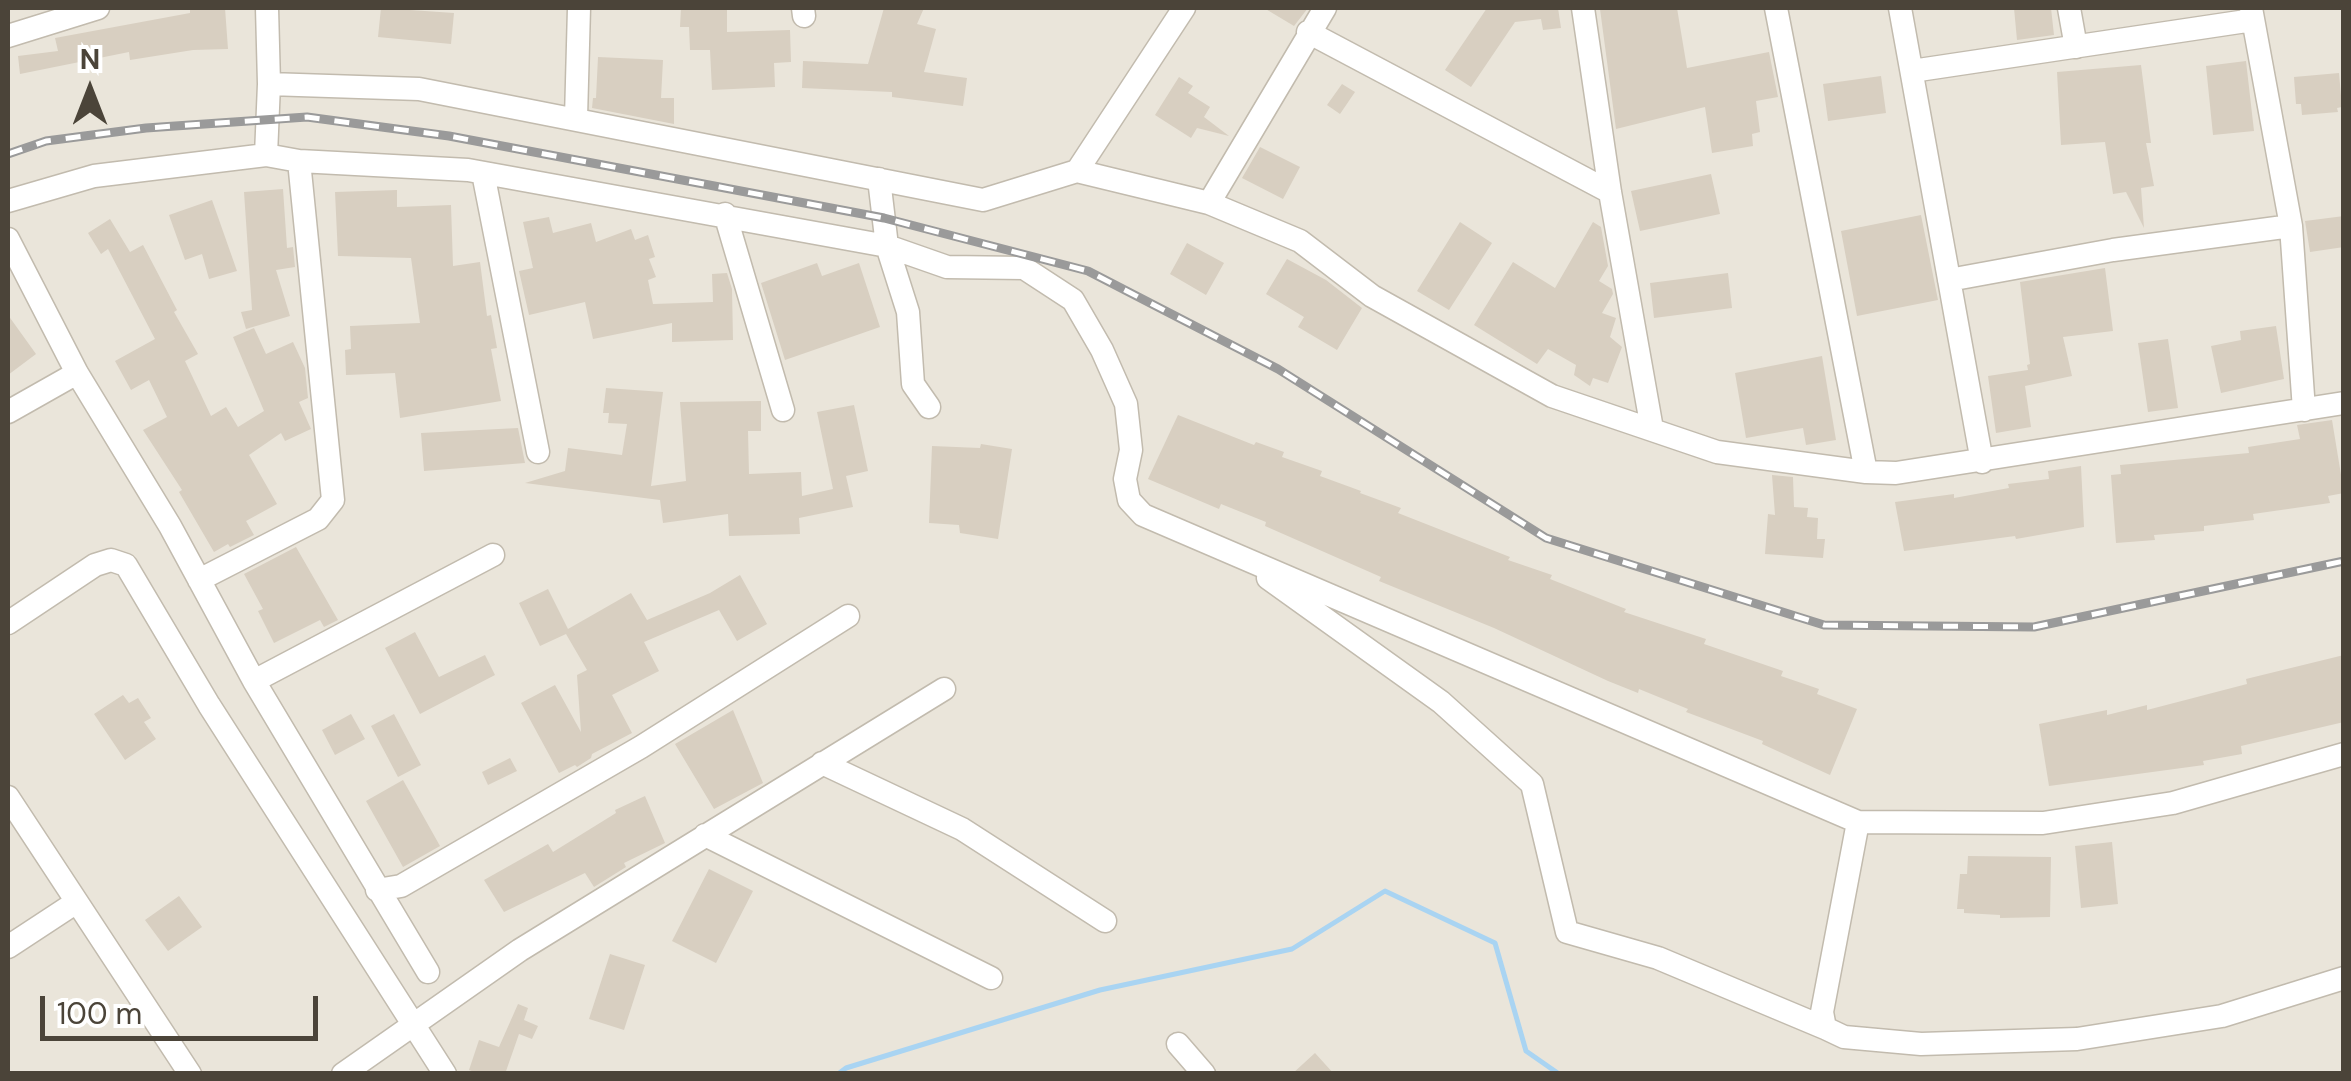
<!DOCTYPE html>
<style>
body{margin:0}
#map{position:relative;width:2351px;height:1081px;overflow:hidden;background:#f6f3ec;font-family:"DM Sans",sans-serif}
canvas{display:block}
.frame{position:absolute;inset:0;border:10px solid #4b4439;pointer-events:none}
.north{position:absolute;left:40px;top:40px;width:100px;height:100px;-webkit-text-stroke:8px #fff;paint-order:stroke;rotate:0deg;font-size:28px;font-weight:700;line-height:40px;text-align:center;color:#4b4439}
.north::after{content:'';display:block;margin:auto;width:35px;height:45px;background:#4b4439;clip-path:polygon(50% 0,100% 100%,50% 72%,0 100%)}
.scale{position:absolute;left:40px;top:996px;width:278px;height:45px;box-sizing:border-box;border:5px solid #4b4439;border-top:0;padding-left:12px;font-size:30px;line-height:35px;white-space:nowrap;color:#4b4439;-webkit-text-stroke:8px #fff;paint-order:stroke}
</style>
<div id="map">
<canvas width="2351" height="1081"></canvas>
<div class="frame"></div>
<div class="north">N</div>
<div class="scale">100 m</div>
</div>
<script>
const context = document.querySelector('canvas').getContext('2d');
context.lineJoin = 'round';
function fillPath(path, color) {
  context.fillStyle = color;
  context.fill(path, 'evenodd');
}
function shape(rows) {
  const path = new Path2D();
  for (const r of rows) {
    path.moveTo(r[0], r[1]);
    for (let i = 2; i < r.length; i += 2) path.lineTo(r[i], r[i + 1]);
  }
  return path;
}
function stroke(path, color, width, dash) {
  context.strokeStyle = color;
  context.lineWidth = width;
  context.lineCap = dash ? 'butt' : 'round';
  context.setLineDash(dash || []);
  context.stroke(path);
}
fillPath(shape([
 [8,8,2343,8,2343,1073,8,1073]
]), '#eae5da');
stroke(shape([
 [838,1074,846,1068,1100,990,1292,949,1385,891,1495,943,1526,1051,1559,1074]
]), '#a9d4f2', 5);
fillPath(shape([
 [190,8,225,8,228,49,193,50,130,60,129,52,20,74,18,56,58,51,55,38,190,13],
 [381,8,454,13,451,44,378,37],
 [681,8,727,8,727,32,790,30,791,62,774,63,775,87,712,90,710,50,690,50,689,27,680,27],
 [884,8,924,8,917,24,936,29,924,72,967,78,963,106,892,97,892,92,802,88,803,61,868,64],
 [1264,8,1308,8,1294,26],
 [1487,8,1558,8,1561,28,1543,30,1541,19,1515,22,1471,87,1445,70],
 [1611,8,1677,8,1687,68,1769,52,1778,97,1756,101,1760,132,1752,134,1753,146,1712,153,1705,107,1616,129,1600,9],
 [2014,8,2051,8,2054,35,2017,40],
 [598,57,663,60,661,98,674,98,674,124,592,108,593,98,596,98],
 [2246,61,2254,131,2213,135,2206,66],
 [2141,65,2151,143,2146,143,2154,186,2141,188,2144,228,2126,192,2113,194,2105,142,2061,145,2057,72],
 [2339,73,2342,107,2337,108,2338,112,2302,115,2301,104,2296,104,2294,77],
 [1881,76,1886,113,1828,121,1823,84],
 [1179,77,1193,86,1188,93,1210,107,1204,117,1229,136,1197,128,1191,138,1155,115],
 [1342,84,1355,92,1340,114,1327,105],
 [1260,147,1300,167,1283,199,1242,178],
 [1711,174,1720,214,1640,231,1631,191],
 [283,189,287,248,293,247,295,267,276,270,290,316,246,329,241,312,252,310,244,192],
 [397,190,397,207,451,205,453,266,480,262,487,316,491,315,497,348,491,349,501,401,400,418,395,373,346,375,345,350,351,349,350,326,420,323,411,258,338,256,335,192],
 [212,200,237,271,209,279,202,254,185,260,169,215],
 [1921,215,1938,300,1857,316,1841,231],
 [2344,216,2344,247,2310,252,2305,221],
 [549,217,553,233,591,223,596,242,631,229,635,240,648,235,655,257,649,259,656,277,648,280,653,304,713,302,712,274,727,273,732,289,733,340,672,342,672,323,593,339,585,302,529,315,519,271,533,268,523,222],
 [110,219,130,252,143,245,177,310,174,312,198,354,185,361,211,416,226,407,238,427,264,411,233,337,254,328,266,354,293,342,305,368,308,398,299,402,311,429,285,441,281,433,249,455,277,504,246,521,254,535,230,547,228,544,214,552,179,492,182,490,143,430,167,417,149,380,131,390,115,361,155,339,108,249,101,254,88,233],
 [1460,222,1492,243,1449,310,1417,291],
 [1593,222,1601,227,1608,266,1599,281,1612,289,1613,294,1602,313,1616,318,1610,337,1622,347,1608,383,1593,378,1590,386,1574,375,1576,365,1548,349,1537,364,1474,325,1513,262,1555,288],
 [1187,243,1224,263,1206,295,1170,274],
 [1287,259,1326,280,1362,308,1337,350,1298,327,1304,317,1266,294],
 [817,263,822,276,859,263,880,327,785,360,761,283],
 [2105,268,2113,331,2063,337,2072,376,2025,386,2031,427,1996,433,1988,376,2028,370,2027,365,2030,364,2020,282],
 [1728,273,1732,308,1654,318,1650,283],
 [8,315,36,354,8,375],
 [2276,326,2284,379,2221,393,2211,346,2241,340,2240,331],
 [2168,339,2178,408,2148,412,2138,343],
 [1822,356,1836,440,1806,445,1803,428,1746,438,1735,373],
 [606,388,663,392,651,486,686,481,680,402,761,401,761,431,748,431,749,474,801,472,802,496,833,489,817,412,854,405,868,471,846,476,853,507,799,518,800,534,729,536,728,514,663,523,660,500,525,483,565,471,568,448,622,455,627,424,608,423,609,413,603,413],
 [1178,415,1254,445,1256,442,1284,452,1282,457,1322,471,1320,476,1361,491,1360,493,1401,508,1398,513,1510,557,1508,560,1552,575,1550,579,1626,609,1624,612,1706,639,1704,644,1783,671,1781,676,1819,689,1817,694,1857,709,1830,775,1762,744,1763,741,1686,712,1688,709,1639,689,1638,693,1608,681,1494,628,1379,581,1381,577,1265,526,1266,522,1221,504,1219,509,1148,479],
 [2332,420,2344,493,2328,496,2330,503,2253,514,2254,520,2204,526,2204,531,2154,535,2155,540,2116,543,2111,475,2121,474,2120,465,2249,453,2248,447,2300,439,2297,425],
 [518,428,525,463,424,471,421,433],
 [981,444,1012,449,998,539,960,533,959,525,929,523,932,446,980,448],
 [2081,466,2084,527,2016,539,2015,536,1904,551,1895,502,1954,494,1954,498,2009,488,2008,484,2049,479,2048,471],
 [1772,475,1793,477,1794,507,1808,508,1807,517,1818,518,1817,539,1825,539,1823,558,1765,554,1768,514,1775,515],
 [296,547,338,620,324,627,320,620,274,643,258,611,263,609,244,574],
 [740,575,767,624,737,641,719,610,644,642,659,671,612,695,632,733,592,754,591,758,577,767,575,765,559,773,521,703,555,685,581,732,577,675,587,670,566,634,540,646,519,603,548,589,568,629,631,593,647,620,710,593],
 [415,632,439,677,485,655,495,675,420,714,385,648],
 [2344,655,2344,722,2241,746,2242,754,2203,761,2204,765,2049,786,2039,724,2107,710,2107,715,2147,705,2147,710,2247,684,2246,679],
 [123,695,129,703,138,698,151,718,144,722,156,739,125,760,94,714],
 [733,710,763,783,714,809,675,744],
 [351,714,365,739,335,755,322,730],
 [394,714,421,765,398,777,371,726],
 [510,758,517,771,488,785,482,772],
 [403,780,440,846,403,867,366,801],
 [645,796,665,843,624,863,626,867,594,887,585,873,504,912,484,880,548,844,553,852,616,813,615,810],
 [2112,842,2118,904,2081,908,2075,846],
 [1968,856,2051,857,2050,917,2000,918,2000,915,1964,913,1964,909,1957,909,1960,874,1967,874],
 [709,869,753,891,716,963,672,941],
 [179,896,202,927,168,951,145,920],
 [610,954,645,965,624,1030,589,1019],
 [518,1004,528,1008,524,1020,538,1026,532,1039,519,1034,505,1074,480,1074,469,1070,479,1040,499,1047],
 [1315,1053,1334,1074,1292,1074]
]), '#d8cfc1');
const minor = shape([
 [803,8,804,16],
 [1583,8,1610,192,1652,429],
 [1776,8,1866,472],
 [1900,8,1982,462],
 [2069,8,2076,47],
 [2251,8,2291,226,2304,410],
 [1308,32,1610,192],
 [8,36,98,8],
 [1912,71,2253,20],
 [269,84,419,89,983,200,1077,171,1209,203,1300,241,1372,296,1552,396,1717,452,1866,472,1896,473,2344,403],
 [576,118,579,8],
 [266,155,269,84,267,8],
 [1077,171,1184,8],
 [483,173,538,452],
 [879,179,887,246,908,312,913,384,929,407],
 [8,201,94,176,266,155,299,161,468,170,887,246,947,267,1024,268,1073,300,1102,350,1126,404,1131,450,1125,479,1129,500,1143,515,1858,822,2043,823,2173,803,2344,754],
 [1209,203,1325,8],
 [725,214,783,410],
 [8,239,77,373,170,526,254,681,428,972],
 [1949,280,2113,250,2291,226],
 [8,412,77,373],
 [1268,578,1441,702,1532,784,1567,932,1658,958,1825,1028],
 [199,580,318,519,333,500,299,161],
 [8,623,95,565,111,560,126,565,209,705,445,1074],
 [254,681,493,555],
 [822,763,962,829,1105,921],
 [8,797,190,1074],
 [1858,822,1822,1012,1825,1028,1844,1037,1921,1044,2077,1039,2222,1016,2344,978],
 [705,835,991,978],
 [377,890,401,886,641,747,848,616],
 [8,947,75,903],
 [1178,1044,1204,1074],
 [343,1074,520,950,944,689]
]);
stroke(minor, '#c2bbae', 25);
stroke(minor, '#fff', 22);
const rail = shape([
 [8,154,46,141,146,128,307,117,449,136,884,218,1088,271,1278,369,1546,538,1824,625,2034,627,2344,561]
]);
stroke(rail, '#9a9a9a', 9);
stroke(rail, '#fff', 5, [15]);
</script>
